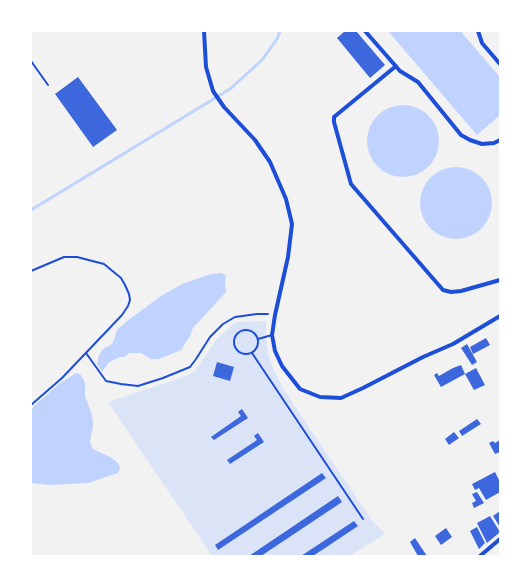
<!DOCTYPE html>
<style>
body{margin:0}
#map{position:relative;width:531px;height:587px;overflow:hidden;background:#f2f2f2;font-family:"Asap Condensed",sans-serif}
canvas{display:block}
.frame{position:absolute;inset:0;border:32px solid #fff;pointer-events:none}
</style>
<div id="map">
<canvas width="531" height="587"></canvas>
<div class="frame"></div>
</div>
<script>
const context = document.querySelector('canvas').getContext('2d');
context.lineJoin = 'round';
function fillPath(path, color) {
  context.fillStyle = color;
  context.fill(path, 'evenodd');
}
function shape(rows) {
  const path = new Path2D();
  for (const r of rows) {
    if (r.length === 3) {
      path.moveTo(r[0] + r[2], r[1]);
      path.arc(r[0], r[1], r[2], 0, 2 * Math.PI);
      continue;
    }
    path.moveTo(r[0], r[1]);
    for (let i = 2; i < r.length; i += 2) path.lineTo(r[i], r[i + 1]);
  }
  return path;
}
function stroke(path, color, width, dash) {
  context.strokeStyle = color;
  context.lineWidth = width;
  context.lineCap = dash ? 'butt' : 'round';
  context.setLineDash(dash || []);
  context.stroke(path);
}
fillPath(shape([
 [266,321,266,337,268,354,273,368,284,390,371,519,385,534,350,556,212,556,108,402,186,376,195,371,216,340,235,322]
]), '#dbe4f7');
fillPath(shape([
 [388,31,464,31,462,33,500,77,500,115,477,135],
 [403,141,36],
 [456,203,36],
 [222,273,226,276,225,282,226,292,193,328,190,336,181,350,159,359,151,359,141,353,129,353,124,357,120,357,109,362,102,372,97,364,99,355,103,349,112,344,114,340,117,330,127,321,161,296,182,284,211,274],
 [76,373,81,375,85,383,85,396,92,415,93,425,90,442,93,449,112,458,119,464,120,469,118,473,88,483,50,485,31,483,31,411,34,406,59,384]
]), '#bfd3fe');
stroke(shape([
 [31,210,230,89,262,60,277,39,280,31]
]), '#bfd3fe', 3);
fillPath(shape([
 [345,31,356,31,385,65,370,78,337,38],
 [78,77,117,130,93,147,55,94],
 [486,338,490,345,473,354,470,347],
 [467,344,477,362,472,365,461,348],
 [217,362,234,367,230,381,213,376],
 [461,365,465,374,441,387,434,375,437,373,439,376,453,368],
 [476,368,485,385,474,390,465,374],
 [242,409,248,418,214,440,211,437,241,416,238,412],
 [477,419,481,424,462,436,459,431],
 [454,432,459,438,449,445,445,439],
 [258,433,264,442,230,464,227,460,257,440,254,436],
 [500,440,500,452,495,454,489,443,493,441,495,443],
 [495,472,500,482,500,492,486,500,479,488,475,490,472,484],
 [322,473,326,478,218,550,215,545],
 [477,492,484,503,474,508,472,503,476,501,472,494],
 [338,496,342,502,261,556,249,556],
 [500,511,500,527,493,516],
 [490,516,500,532,487,543,477,523],
 [354,521,358,526,313,556,301,556],
 [477,527,485,543,479,549,470,531],
 [446,528,452,537,441,545,435,536],
 [415,538,427,556,418,556,410,542]
]), '#3d67dc');
stroke(shape([
 [31,271,64,257,77,257,104,264,121,278,125,285,129,294,130,300,128,306,122,315,62,378,31,405],
 [86,353,106,381,121,384,138,386,163,378,190,367,196,359,210,337,223,324,235,317,257,314,268,314]
]), '#1d4ed8', 2);
stroke(shape([
 [31,61,48,85],
 [246,342,12],
 [258,339,272,335],
 [252,353,363,519]
]), '#1d4ed8', 2);
stroke(shape([
 [204,31,206,67,213,91,224,107,255,140,270,162,286,199,292,224,288,257,275,315,272,335,275,351,282,366,300,389,320,397,341,398,363,388,423,357,453,344,500,316],
 [365,31,400,71,418,82,461,135,470,140,482,144,494,143,500,140],
 [478,31,482,43,500,64],
 [396,66,334,117,334,122,351,184,443,290,451,292,461,291,500,280],
 [480,556,500,539]
]), '#1d4ed8', 4);
</script>
